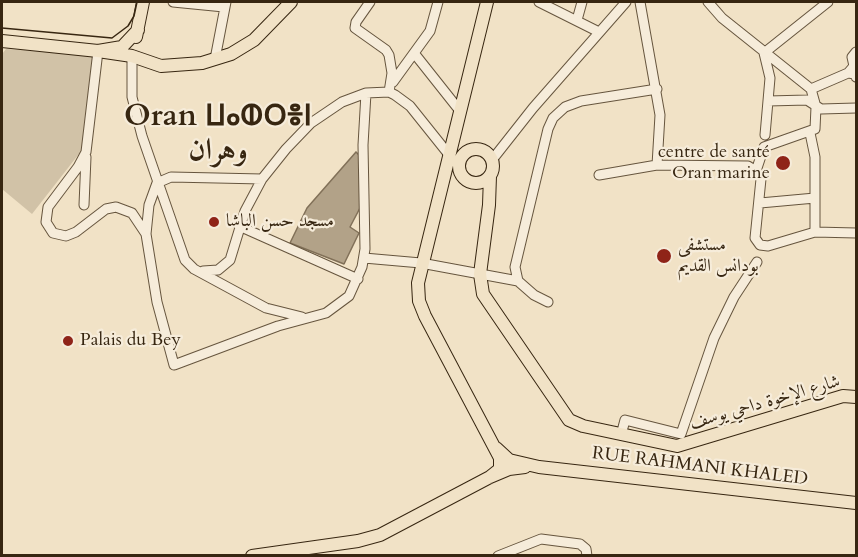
<!DOCTYPE html>
<meta charset="utf-8">
<style>
body{margin:0}
#map{position:relative;width:858px;height:557px;overflow:hidden;background:#f1e2c6;font-family:Cardo,serif}
canvas{display:block}
.frame{position:absolute;inset:0;border:3px solid #372611;pointer-events:none}
</style>
<div id="map">
<canvas width="858" height="557"></canvas>
<div class="frame"></div>
</div>
<script>
const context = document.querySelector('canvas').getContext('2d');
context.lineJoin = 'round';
function fillPath(path, color) {
  context.fillStyle = color;
  context.fill(path, 'evenodd');
}
function shape(rows) {
  const path = new Path2D();
  for (const r of rows) {
    if (r.length === 3) {
      path.moveTo(r[0] + r[2], r[1]);
      path.arc(r[0], r[1], r[2], 0, 2 * Math.PI);
      continue;
    }
    path.moveTo(r[0], r[1]);
    for (let i = 2; i < r.length; i += 2) path.lineTo(r[i], r[i + 1]);
  }
  return path;
}
function stroke(path, color, width, dash) {
  context.strokeStyle = color;
  context.lineWidth = width;
  context.lineCap = dash ? 'butt' : 'round';
  context.setLineDash(dash || []);
  context.stroke(path);
}
function write(font, color, halo, rows, align = 'center') {
  context.font = font + ' Cardo,Amiri,"Noto Sans Tifinagh",serif';
  context.lineWidth = 4.5;
  context.setLineDash([]);
  context.textBaseline = 'middle';
  context.strokeStyle = halo;
  context.fillStyle = color;
  for (const [text, x, y, turn = 0] of rows) {
    context.save();
    context.translate(x, y);
    context.rotate((+turn || 0) * Math.PI / 180);
    context.textAlign = isNaN(turn) ? turn : align;
    if (halo) context.strokeText(text, 0, 0);
    context.fillText(text, 0, 0);
    context.restore();
  }
}
fillPath(shape([
 [6,49,93,54,82,150,32,214,2,189,2,54]
]), '#d1c2a7');
const water = shape([
 [356,152,361,157,361,206,350,227,359,233,344,264,290,243,307,208,356,152]
]);
fillPath(water, '#b2a288');
stroke(water, '#817058', 1.5);
const minor = shape([
 [173,2,224,7],
 [370,2,356,22,355,28,386,50,389,55,392,73,389,92],
 [539,2,599,32],
 [640,2,660,115,657,165],
 [708,2,722,18,811,89,816,107,815,129,764,147,756,171],
 [577,20,582,2],
 [98,51,86,152,78,167,48,207,46,222,53,233,66,236,76,232,106,209,116,207,132,213,146,234,157,302,174,365,278,326,326,313,349,296,362,267,365,249,363,145,366,93],
 [414,53,460,111],
 [132,56,132,97,142,136,185,260,194,269,266,308,302,317],
 [215,59,226,2],
 [848,73,854,66,852,57,856,52],
 [393,82,430,31,438,2],
 [811,89,848,73,855,74,856,77],
 [768,101,807,100,821,109,856,108],
 [810,133,815,157,815,232],
 [765,135,770,78,764,53,828,2],
 [492,160,533,108,626,2],
 [599,175,657,165,748,166,756,171,761,179,755,238,760,245,768,246,815,232,856,233],
 [760,203,815,198],
 [84,205,86,157],
 [239,226,358,279],
 [146,234,149,205,157,183,171,177,262,179],
 [364,258,421,263,518,281],
 [203,271,218,270,230,260,245,211,262,179,286,149,311,123,342,102,366,93,389,92,395,95,410,106,450,156],
 [548,302,534,295,518,281,515,267,548,129,553,118,565,107,581,101,657,89],
 [621,435,625,420,681,434,714,338,734,297,757,262],
 [498,556,541,539,580,544,586,549,587,556]
]);
const major = shape([
 [487,2,418,283,419,301,425,316,500,458,500,469,490,477],
 [136,37,143,2],
 [2,41,98,51,122,47,138,30],
 [98,51,132,56,161,66,202,63,231,54,254,40,291,2],
 [476,166,17],
 [490,176,489,205,480,274,483,294,569,420,583,426,677,446,843,396,856,397],
 [496,448,509,460,539,467,856,503],
 [252,556,358,541,380,535,490,477,509,469,525,467]
]);
stroke(minor, '#66553e', 11);
stroke(major, '#372611', 14);
stroke(minor, '#f6ecda', 9);
stroke(major, '#f1e2c6', 12);
stroke(shape([
 [2,28,112,38,128,26,134,16,137,2]
]), '#372611', 1.5);
for (const [x, y, r, color] of [
 [783,163,8,"#8f2418"],
 [214,222,6,"#8f2418"],
 [664,256,8,"#8f2418"],
 [68,341,6,"#8f2418"]
]) {
  const dot = new Path2D();
  dot.arc(x, y, r, 0, 2 * Math.PI);
  context.fillStyle = color;
  context.fill(dot);
  stroke(dot, '#f6ecda', 2);
}
write('18px', '#372611', '#f6ecda', [
 ["centre de santé",770,153,"right"],
 ["Oran marine",770,174,"right"],
 ["مسجد حسن الباشا",226,222],
 ["مستشفى",678,246],
 ["بودانس القديم",678,267],
 ["Palais du Bey",80,341]
], 'left');
write('18px', '#372611', '#f6ecda', [
 ["شارع الإخوة داحي يوسف",765,403,-16],
 ["RUE RAHMANI KHALED",700,467,7]
]);
write('bold 30px', '#372611', '#f6ecda', [
 ["Oran ⵡⴰⵀⵔⴻⵏ",218,118],
 ["وهران",218,152]
]);
</script>
